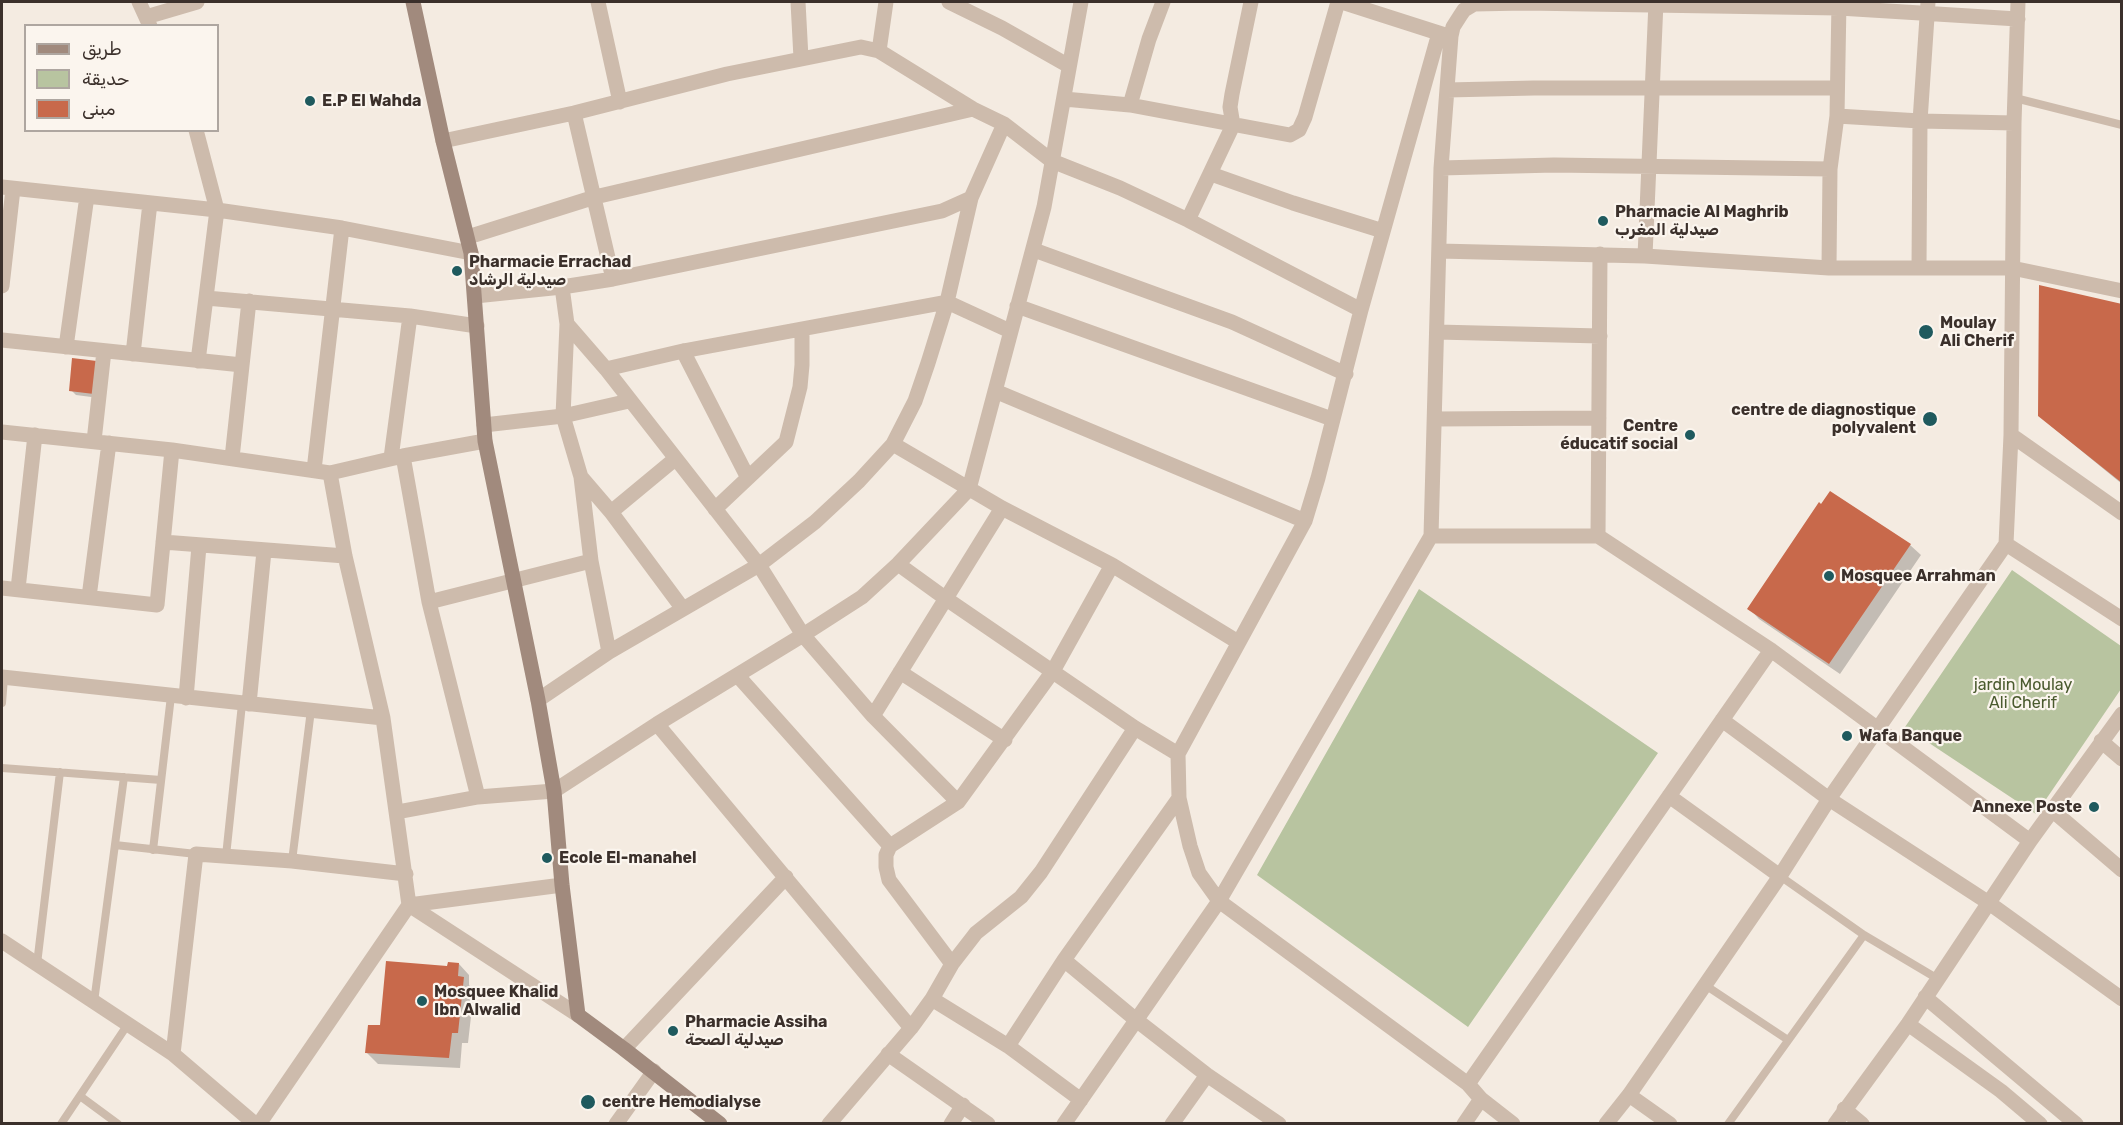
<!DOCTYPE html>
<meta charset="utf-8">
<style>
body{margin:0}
#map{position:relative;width:2123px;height:1125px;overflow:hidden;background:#f4ebe1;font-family:Rubik,"Noto Sans Arabic",sans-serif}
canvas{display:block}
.frame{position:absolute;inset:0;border:3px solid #3b302b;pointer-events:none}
.legend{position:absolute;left:24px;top:24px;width:195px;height:108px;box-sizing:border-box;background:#fbf5ee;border:2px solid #aea6a0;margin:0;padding:8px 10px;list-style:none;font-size:18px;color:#3b302b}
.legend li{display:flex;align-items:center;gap:12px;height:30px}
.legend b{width:30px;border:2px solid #aea6a0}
</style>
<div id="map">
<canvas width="2123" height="1125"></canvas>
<div class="frame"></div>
<ul class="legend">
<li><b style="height:8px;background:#a18a7d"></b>طريق</li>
<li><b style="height:16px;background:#b8c4a0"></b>حديقة</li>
<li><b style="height:16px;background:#c8694b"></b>مبنى</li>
</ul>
</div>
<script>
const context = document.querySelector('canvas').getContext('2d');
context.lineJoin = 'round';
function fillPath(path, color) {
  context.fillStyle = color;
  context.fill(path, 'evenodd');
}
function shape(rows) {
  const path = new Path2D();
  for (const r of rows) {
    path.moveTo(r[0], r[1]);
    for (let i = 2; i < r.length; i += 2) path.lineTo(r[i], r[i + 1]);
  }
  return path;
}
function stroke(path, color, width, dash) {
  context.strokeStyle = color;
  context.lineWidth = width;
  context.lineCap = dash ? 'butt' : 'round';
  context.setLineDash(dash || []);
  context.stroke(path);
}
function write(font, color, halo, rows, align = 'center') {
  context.font = font + ' Rubik,"Noto Sans Arabic",sans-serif';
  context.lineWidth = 4.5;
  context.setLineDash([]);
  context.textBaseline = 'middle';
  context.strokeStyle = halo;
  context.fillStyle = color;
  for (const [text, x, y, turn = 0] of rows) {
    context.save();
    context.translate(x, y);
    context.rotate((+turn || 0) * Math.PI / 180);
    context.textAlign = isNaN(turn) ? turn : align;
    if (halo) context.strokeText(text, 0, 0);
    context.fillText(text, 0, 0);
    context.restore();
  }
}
fillPath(shape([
 [2012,570,2121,646,2121,689,2036,814,1905,727],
 [1419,589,1658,753,1468,1027,1257,875]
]), '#b8c4a0');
fillPath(shape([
 [2122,306,2122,484,2051,426],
 [73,360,99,398,76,395,71,390],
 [1910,545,1921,555,1840,674,1759,619,1749,608],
 [459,964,469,975,469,985,474,990,468,1043,462,1043,460,1068,378,1064,367,1053,381,1027,449,968]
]), '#0003');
fillPath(shape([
 [2039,285,2122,304,2122,483,2038,416],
 [72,358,97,361,94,394,69,391],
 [1830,491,1911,544,1829,664,1747,609,1819,502,1821,504],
 [386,961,447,966,448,962,459,963,458,976,464,977,458,1033,452,1033,449,1058,365,1053,368,1025,380,1025]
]), '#c8694b');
stroke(shape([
 [2015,98,2122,125],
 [2,703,4,678],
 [2,768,161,780],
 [115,845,196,854],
 [153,850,171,696],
 [226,856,242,704],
 [292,861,311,710],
 [1780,876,1864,935,1938,979],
 [37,964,60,772],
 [1705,985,1788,1040],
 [94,1002,124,777],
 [80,1096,118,1124],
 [61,1124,128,1024],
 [1728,1124,1864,935]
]), '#cdbbac', 8);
stroke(shape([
 [139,2,150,26],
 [598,2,620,102],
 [798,2,801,58],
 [949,2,1002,28,1069,66],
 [1342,2,1448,36],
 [1525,3,1839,8,2018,19],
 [146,17,197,2],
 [1439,33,1361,310,1318,478,1305,521,1178,754,1179,798,1190,846,1199,873,1219,901,1468,1084],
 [879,51,886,2],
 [1447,90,1534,88,1837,88],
 [1064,99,1130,105,1290,135,1299,130,1305,117,1338,2],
 [1130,105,1149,39,1163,2],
 [574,113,613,279],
 [1837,116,1920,121,2014,123],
 [196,130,217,210,198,361],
 [443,141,574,113,727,74,861,47,879,51,973,109,1004,124,1052,161,1120,188,1188,220,1361,310],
 [1441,168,1554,165,1830,169],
 [1211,174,1293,203,1383,231],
 [2,187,217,210,342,228,471,253],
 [1188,220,1233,125,1230,107,1232,94,1251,2],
 [468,237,595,197,973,109],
 [1034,250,1232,322,1346,374],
 [1439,251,1645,256,1829,268,2012,268,2122,291],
 [1645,256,1656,2],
 [1829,268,1830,169,1837,116,1839,2],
 [1919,268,1920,121,1928,2],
 [2,286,13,189],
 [562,287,567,324,563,416,581,477,591,561,609,652],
 [475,296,562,287,613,279,942,211,971,198,1004,124],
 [206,298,410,316,477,326],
 [1017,306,1332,419],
 [1437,332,1600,336],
 [2,340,242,365],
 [66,347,87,196],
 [683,351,748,478],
 [133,354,150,203],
 [606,369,683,351,947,302,1010,331],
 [995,391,1305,521],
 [1435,419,1599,418],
 [484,425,563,416,629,401],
 [2,432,172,450,330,473,345,556,383,718,409,905,578,1015],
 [2011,435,2122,513],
 [94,441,104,351],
 [893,444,1002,508,1112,565,1238,642],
 [403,456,429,602,478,797],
 [232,458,249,301],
 [391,458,410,316],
 [314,470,342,228],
 [330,473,403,456,485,441],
 [581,477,611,512,683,609],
 [715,509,786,442,800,387,802,365,802,329],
 [611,512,675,459],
 [1431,536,1598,536,1771,650,2030,841],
 [1598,536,1600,254],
 [163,542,345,556],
 [2006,544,2122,619],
 [898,564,945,598,1135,728,1178,754],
 [2,588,157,605,172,450],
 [18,589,35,435],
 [89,597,109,443],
 [429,602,591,561],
 [900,672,1005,740],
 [738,676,890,846],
 [2,677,383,718],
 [186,698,199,546],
 [538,700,609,652,759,565,815,522,859,481,893,444,915,401,928,363,947,302,971,198],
 [249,704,264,551],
 [873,716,1002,508],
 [1722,720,1829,799,1989,903,2122,999],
 [657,724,911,1028],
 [2101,741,2122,759],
 [1669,796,1780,876],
 [958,802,873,716,803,635,862,597,898,564,969,489,1044,207,1081,2],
 [2052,810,2122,870],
 [397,812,478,797,554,791,657,724,803,635,759,565,606,369,567,324],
 [2,941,173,1054,255,1124],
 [1064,960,1135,1019,1207,1075,1279,1124],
 [952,964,889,880,886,867,886,855,890,846,958,802,1053,671,1112,565],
 [1925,997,2076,1124],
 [932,999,1008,1046,1081,1100],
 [1908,1024,2001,1091,2040,1124],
 [1008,1046,1064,960,1179,798],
 [624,1049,786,877],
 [173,1054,196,854,292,861,406,874],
 [888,1054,988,1124],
 [1629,1095,1670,1124],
 [1844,1109,1862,1124],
 [259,1124,409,905,562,885],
 [616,1124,654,1071],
 [829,1124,911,1028,932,999,952,964,976,933,1021,897,1041,872,1135,728],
 [951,1124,963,1105],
 [1064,1124,1219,901,1431,536,1441,168,1451,36,1453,27,1460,16,1464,10,1474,4,1525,3,1525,2],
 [1172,1124,1207,1075],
 [1464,1124,1481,1099],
 [1513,1124,1481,1099,1468,1084,1771,650],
 [1606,1124,1629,1095,1705,985,1780,876,1829,799,2006,544,2011,435,2014,123,2018,2],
 [1835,1124,1908,1024,2030,841,2122,714]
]), '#cdbbac', 15);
stroke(shape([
 [413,2,443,141,471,253,485,441,538,700,554,791,562,885,578,1015,624,1049,720,1124]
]), '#a18a7d', 15);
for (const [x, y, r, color] of [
 [310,101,6,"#1f5a5e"],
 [1603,221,6,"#1f5a5e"],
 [457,271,6,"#1f5a5e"],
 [1926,332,8,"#1f5a5e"],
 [1930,419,8,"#1f5a5e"],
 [1690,435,6,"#1f5a5e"],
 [1829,576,6,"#1f5a5e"],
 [1847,736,6,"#1f5a5e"],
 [2094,807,6,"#1f5a5e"],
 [547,858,6,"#1f5a5e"],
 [422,1001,6,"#1f5a5e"],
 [673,1031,6,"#1f5a5e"],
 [588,1102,8,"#1f5a5e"]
]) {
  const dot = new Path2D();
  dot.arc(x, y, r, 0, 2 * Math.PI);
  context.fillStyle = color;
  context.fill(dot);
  stroke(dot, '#fbf5ee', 2);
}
write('bold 16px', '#3b302b', '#fbf5ee', [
 ["E.P El Wahda",322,101],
 ["Pharmacie Al Maghrib",1615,212],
 ["صيدلية المغرب",1615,230],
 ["Pharmacie Errachad",469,262],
 ["صيدلية الرشاد",469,280],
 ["Moulay",1940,323],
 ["Ali Cherif",1940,341],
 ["centre de diagnostique",1916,410,"right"],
 ["polyvalent",1916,428,"right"],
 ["Centre",1678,426,"right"],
 ["éducatif social",1678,444,"right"],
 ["Mosquee Arrahman",1841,576],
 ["Wafa Banque",1859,736],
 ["Annexe Poste",2082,807,"right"],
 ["Ecole El-manahel",559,858],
 ["Mosquee Khalid",434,992],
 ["Ibn Alwalid",434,1010],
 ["Pharmacie Assiha",685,1022],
 ["صيدلية الصحة",685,1040],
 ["centre Hemodialyse",602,1102]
], 'left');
write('16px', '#4a5a2e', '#fbf5ee', [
 ["jardin Moulay",2023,685],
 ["Ali Cherif",2023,703]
]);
</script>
